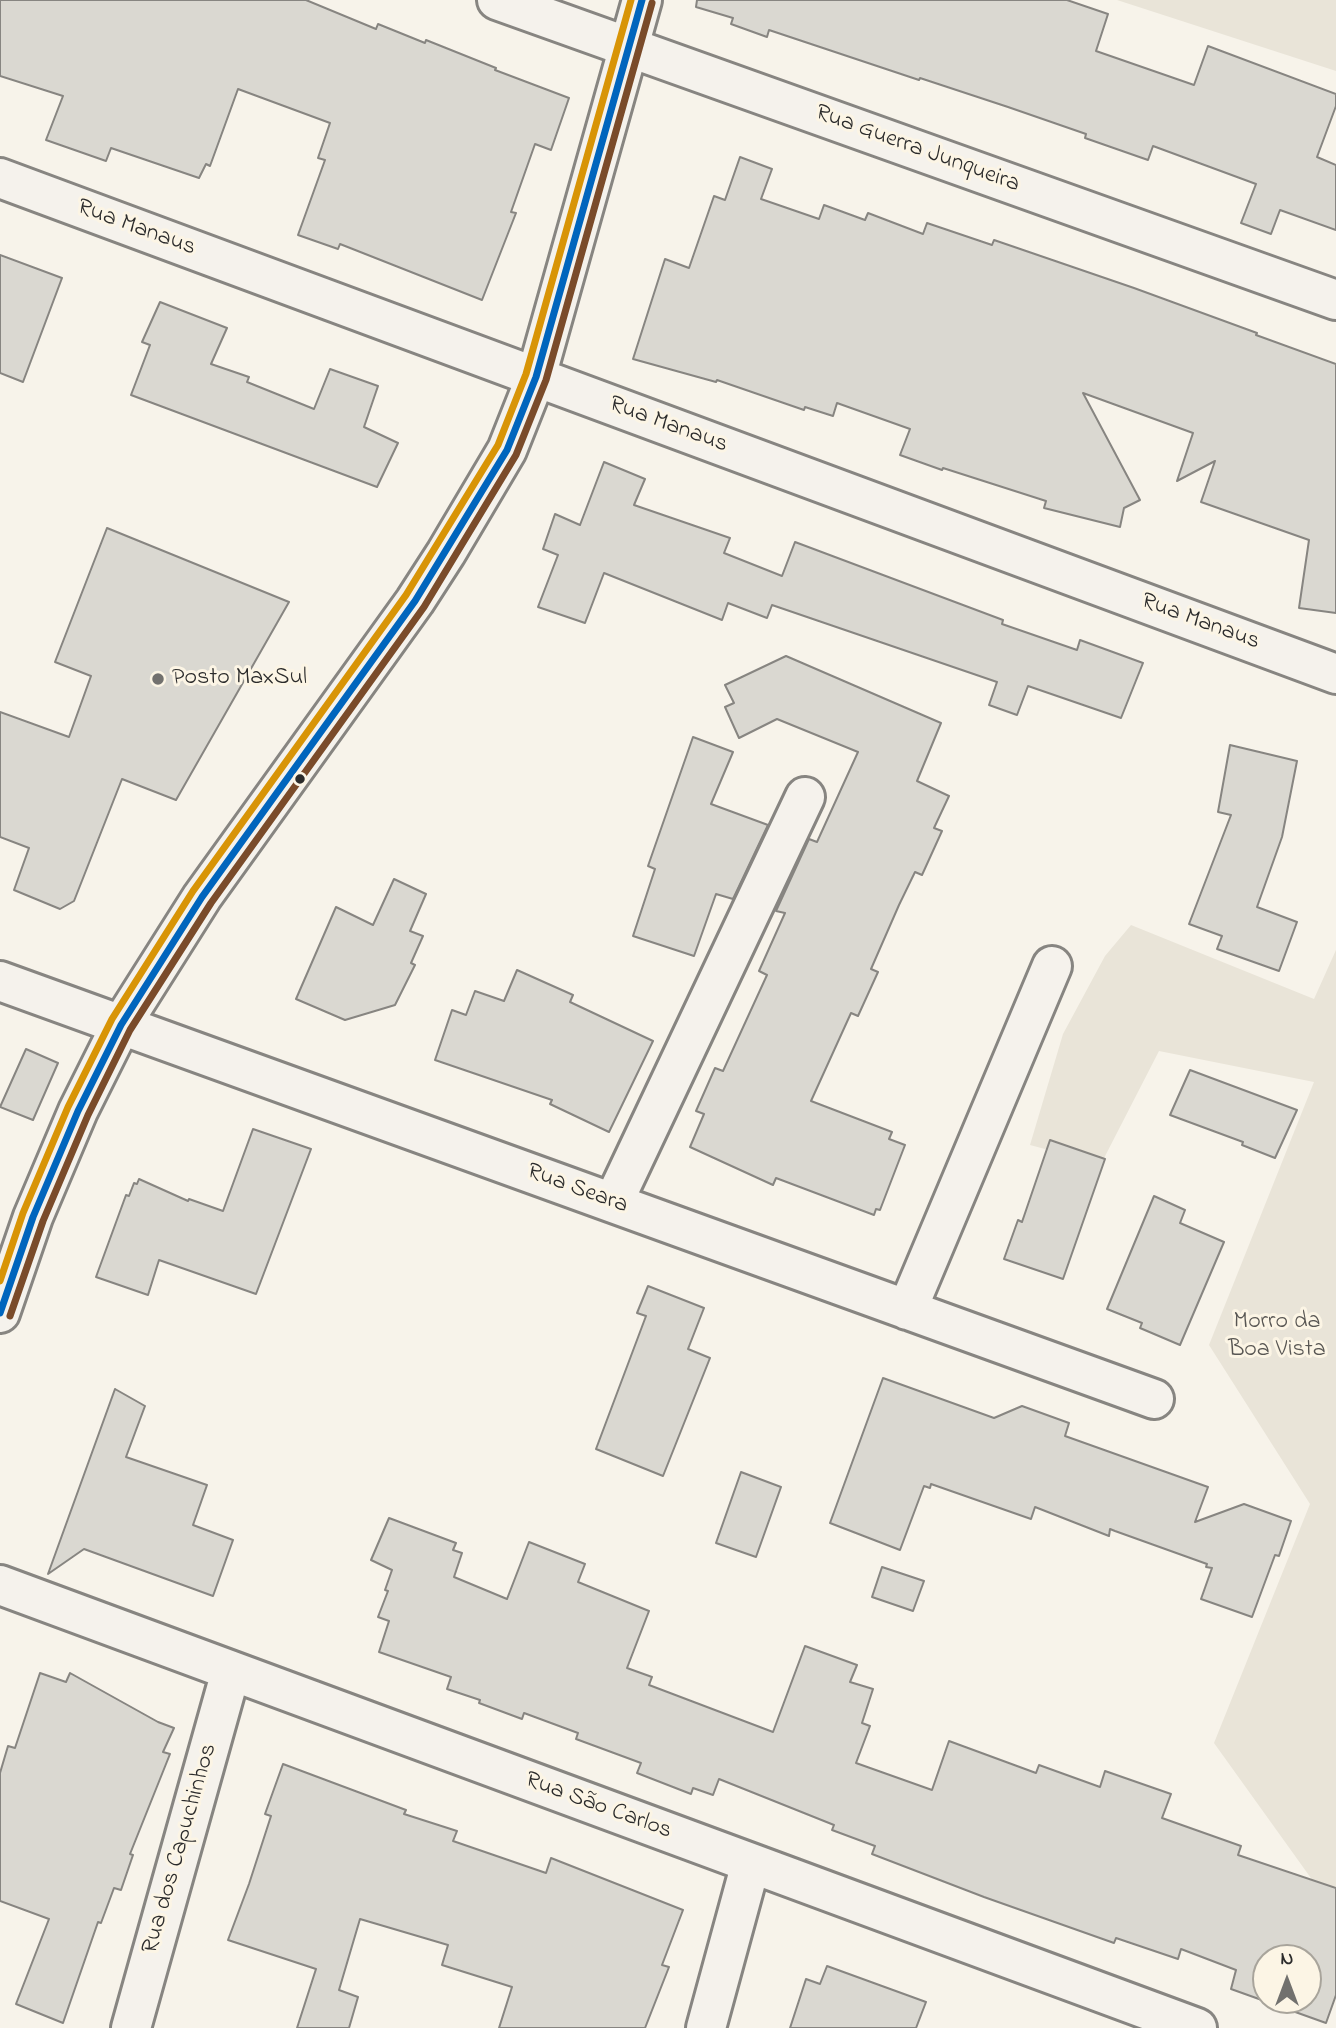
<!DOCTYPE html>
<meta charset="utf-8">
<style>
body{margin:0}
#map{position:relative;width:1336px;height:2028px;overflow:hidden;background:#f7f3ea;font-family:"Indie Flower",sans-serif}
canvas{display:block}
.north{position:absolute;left:1252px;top:1944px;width:70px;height:70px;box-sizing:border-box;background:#fcf5e5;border:2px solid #a8a49b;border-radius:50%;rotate:0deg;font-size:19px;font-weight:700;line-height:28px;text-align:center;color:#2b2b2b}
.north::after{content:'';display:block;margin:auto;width:24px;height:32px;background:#72716e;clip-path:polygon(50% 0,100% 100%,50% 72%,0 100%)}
</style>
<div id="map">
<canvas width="1336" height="2028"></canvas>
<div class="north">N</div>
</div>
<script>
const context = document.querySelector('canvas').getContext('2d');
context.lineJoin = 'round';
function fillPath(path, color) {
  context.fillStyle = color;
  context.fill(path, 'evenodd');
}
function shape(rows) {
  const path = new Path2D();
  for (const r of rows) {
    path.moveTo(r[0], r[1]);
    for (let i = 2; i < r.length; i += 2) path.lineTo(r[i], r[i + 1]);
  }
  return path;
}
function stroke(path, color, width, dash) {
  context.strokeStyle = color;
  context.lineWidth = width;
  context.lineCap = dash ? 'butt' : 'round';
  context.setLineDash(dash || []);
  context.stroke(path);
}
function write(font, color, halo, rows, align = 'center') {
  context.font = font + ' "Indie Flower",sans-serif';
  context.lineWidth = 6;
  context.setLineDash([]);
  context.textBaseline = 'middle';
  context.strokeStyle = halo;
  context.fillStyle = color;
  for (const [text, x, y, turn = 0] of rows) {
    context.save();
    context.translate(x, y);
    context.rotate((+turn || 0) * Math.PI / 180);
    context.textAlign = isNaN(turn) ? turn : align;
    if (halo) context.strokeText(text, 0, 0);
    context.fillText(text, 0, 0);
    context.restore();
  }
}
fillPath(shape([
 [1117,0,1336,0,1336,71],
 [1131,925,1314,999,1336,950,1336,1913,1214,1743,1310,1504,1209,1345,1314,1082,1159,1051,1101,1164,1030,1145,1063,1034,1105,956]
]), '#e9e4d8');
const building = shape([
 [0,0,306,0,376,29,378,24,425,43,426,40,496,68,495,70,569,98,551,150,535,144,511,212,516,213,482,300,340,244,338,249,298,235,325,160,318,158,330,123,238,89,210,166,206,164,199,178,111,148,106,161,46,140,63,96,0,76,0,0],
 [697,0,1067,0,1108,14,1096,51,1194,85,1208,46,1336,94,1336,106,1317,157,1336,165,1336,230,1280,210,1271,234,1241,223,1256,184,1153,146,1148,160,1085,138,1086,134,1008,107,920,78,919,80,769,30,767,37,731,24,733,18,696,7,697,0],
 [740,157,772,169,761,199,819,219,824,205,865,220,868,213,923,234,927,223,992,245,994,240,1134,288,1257,333,1256,335,1336,364,1336,613,1299,608,1309,540,1201,502,1215,461,1177,481,1193,433,1083,393,1140,500,1124,508,1120,527,1044,508,1046,501,943,468,942,470,900,455,910,429,837,403,833,416,805,407,804,410,717,380,716,382,633,359,665,259,689,268,714,196,725,200,740,157],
 [0,255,62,278,23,382,0,373,0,255],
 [160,302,227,328,211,364,249,377,247,382,314,409,330,369,378,386,364,427,398,443,377,487,131,395,150,345,142,342,160,302],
 [604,462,645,479,634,505,730,538,724,553,782,576,795,542,1003,620,1002,624,1077,650,1080,640,1143,663,1121,718,1028,686,1017,715,989,705,997,682,772,605,767,618,728,603,722,620,604,573,585,623,538,607,558,555,543,549,555,514,580,525,604,462],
 [107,528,289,602,176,800,122,779,74,901,60,909,14,890,29,848,0,837,0,712,69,737,91,676,55,662,107,528],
 [786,656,941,723,917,781,949,796,934,828,942,831,922,875,915,872,899,905,871,969,878,972,858,1016,851,1013,811,1101,892,1132,889,1139,905,1145,880,1210,876,1209,874,1215,776,1178,773,1185,690,1147,704,1114,696,1111,715,1068,723,1071,767,975,759,971,785,913,776,911,809,839,817,842,858,752,777,719,739,738,725,707,734,703,725,685,786,656],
 [693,737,733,752,711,804,768,825,733,899,716,894,694,956,633,936,655,869,648,866,693,737],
 [1230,745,1297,761,1282,837,1257,907,1297,922,1279,971,1217,949,1222,936,1189,924,1231,815,1218,812,1230,745],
 [394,879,426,894,410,931,423,936,411,963,415,965,395,1005,345,1020,296,999,336,907,373,925,394,879],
 [517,970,573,995,570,1002,653,1041,609,1132,550,1104,552,1100,435,1060,452,1010,466,1015,475,991,504,1001,517,970],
 [26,1049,58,1063,33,1120,0,1107,26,1049],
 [1190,1070,1297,1110,1275,1158,1242,1145,1243,1142,1170,1115,1190,1070],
 [253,1129,311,1149,256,1294,159,1260,148,1295,96,1277,126,1195,129,1196,134,1183,137,1184,139,1179,188,1201,189,1199,223,1211,253,1129],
 [1050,1140,1105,1159,1063,1279,1004,1259,1018,1220,1022,1222,1050,1140],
 [1154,1196,1185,1210,1180,1223,1224,1242,1180,1345,1140,1328,1142,1323,1107,1309,1154,1196],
 [648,1286,704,1308,688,1349,710,1358,663,1476,596,1449,646,1316,637,1313,648,1286],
 [883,1378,994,1418,1022,1406,1069,1423,1065,1436,1208,1487,1195,1522,1244,1504,1291,1521,1279,1556,1275,1555,1252,1617,1201,1599,1212,1568,1206,1567,1207,1564,1115,1531,1110,1529,1109,1536,1035,1507,1031,1519,931,1484,930,1488,924,1486,900,1550,830,1523,883,1378],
 [115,1389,145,1406,126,1457,207,1485,193,1525,233,1540,213,1596,84,1549,48,1574,115,1389],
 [741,1472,781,1487,756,1557,716,1543,741,1472],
 [389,1518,456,1543,453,1550,462,1553,454,1577,507,1599,529,1542,585,1564,578,1582,649,1611,627,1668,652,1677,649,1685,773,1732,805,1646,857,1665,850,1682,873,1689,862,1723,870,1726,856,1763,932,1790,949,1741,1036,1773,1039,1765,1100,1787,1105,1771,1171,1794,1162,1818,1241,1846,1238,1855,1336,1888,1336,1995,1326,2023,1231,1989,1236,1970,1181,1949,1178,1959,1116,1938,1114,1943,984,1897,872,1854,875,1846,832,1830,834,1825,719,1779,713,1795,693,1788,691,1794,637,1773,641,1763,576,1739,578,1733,524,1713,522,1719,479,1703,480,1700,447,1689,451,1677,379,1652,389,1621,378,1617,388,1591,385,1590,392,1570,371,1560,389,1518],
 [1266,1958,1308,1958,1308,2000,1266,2000,1266,1958],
 [882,1567,924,1581,913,1611,872,1597,882,1567],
 [40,1673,66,1682,70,1673,158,1722,174,1728,163,1752,170,1754,130,1854,133,1855,121,1890,114,1888,101,1923,98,1922,63,2023,16,2004,49,1919,0,1901,0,1773,8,1746,15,1748,40,1673],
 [283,1764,406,1810,404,1814,457,1831,453,1841,546,1873,551,1858,683,1910,662,1965,669,1967,645,2028,499,2028,512,1987,442,1965,448,1945,360,1919,339,1990,358,1997,349,2028,297,2028,316,1969,228,1940,249,1884,271,1816,265,1814,283,1764],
 [827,1966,926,2002,916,2028,790,2028,806,1979,820,1984,827,1966]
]);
fillPath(building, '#dad8d1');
stroke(building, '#878581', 2);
const street = shape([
 [497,0,1336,300],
 [0,178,1336,674],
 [0,981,1154,1399],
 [613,1203,805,797],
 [907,1310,1052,966],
 [0,1585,1197,2028],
 [131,2028,231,1671],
 [706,2028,751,1863]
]);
const primary = shape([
 [0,1313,33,1217,78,1111,121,1025,202,897,415,601,446,553,507,450,536,377,642,0]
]);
stroke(street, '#878581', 44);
stroke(primary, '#878581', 44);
stroke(street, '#f5f2ec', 38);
stroke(primary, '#f5f2ec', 38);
stroke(shape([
 [0,1313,33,1217,78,1111,121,1025,202,897,415,601,507,450,536,377,642,0]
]), '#0065bd', 7);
stroke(shape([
 [10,1316,43,1221,88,1115,130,1030,211,903,424,607,516,455,546,380,652,3]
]), '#7a4b2a', 7);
stroke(shape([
 [0,1281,23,1213,68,1107,112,1019,193,891,406,595,498,445,526,374,631,0]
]), '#d89406', 7);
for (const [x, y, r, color] of [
 [158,679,7,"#72716e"],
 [300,779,6,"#2b2b2b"]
]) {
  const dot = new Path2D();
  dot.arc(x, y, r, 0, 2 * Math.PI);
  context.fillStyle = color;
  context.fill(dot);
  stroke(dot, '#fcf5e5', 2.5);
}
write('24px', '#2b2b2b', '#fcf5e5', [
 ["Rua Guerra Junqueira",917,150,20],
 ["Rua Manaus",136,229,20],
 ["Rua Manaus",668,426,20],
 ["Rua Manaus",1200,623,20],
 ["Rua Seara",577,1190,20],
 ["Rua São Carlos",598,1807,20],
 ["Rua dos Capuchinhos",181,1849,-74]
]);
write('24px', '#2b2b2b', '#fcf5e5', [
 ["Posto MaxSul",172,679]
], 'left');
write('24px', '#585653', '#fcf5e5', [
 ["Morro da",1277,1323],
 ["Boa Vista",1277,1351]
]);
</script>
